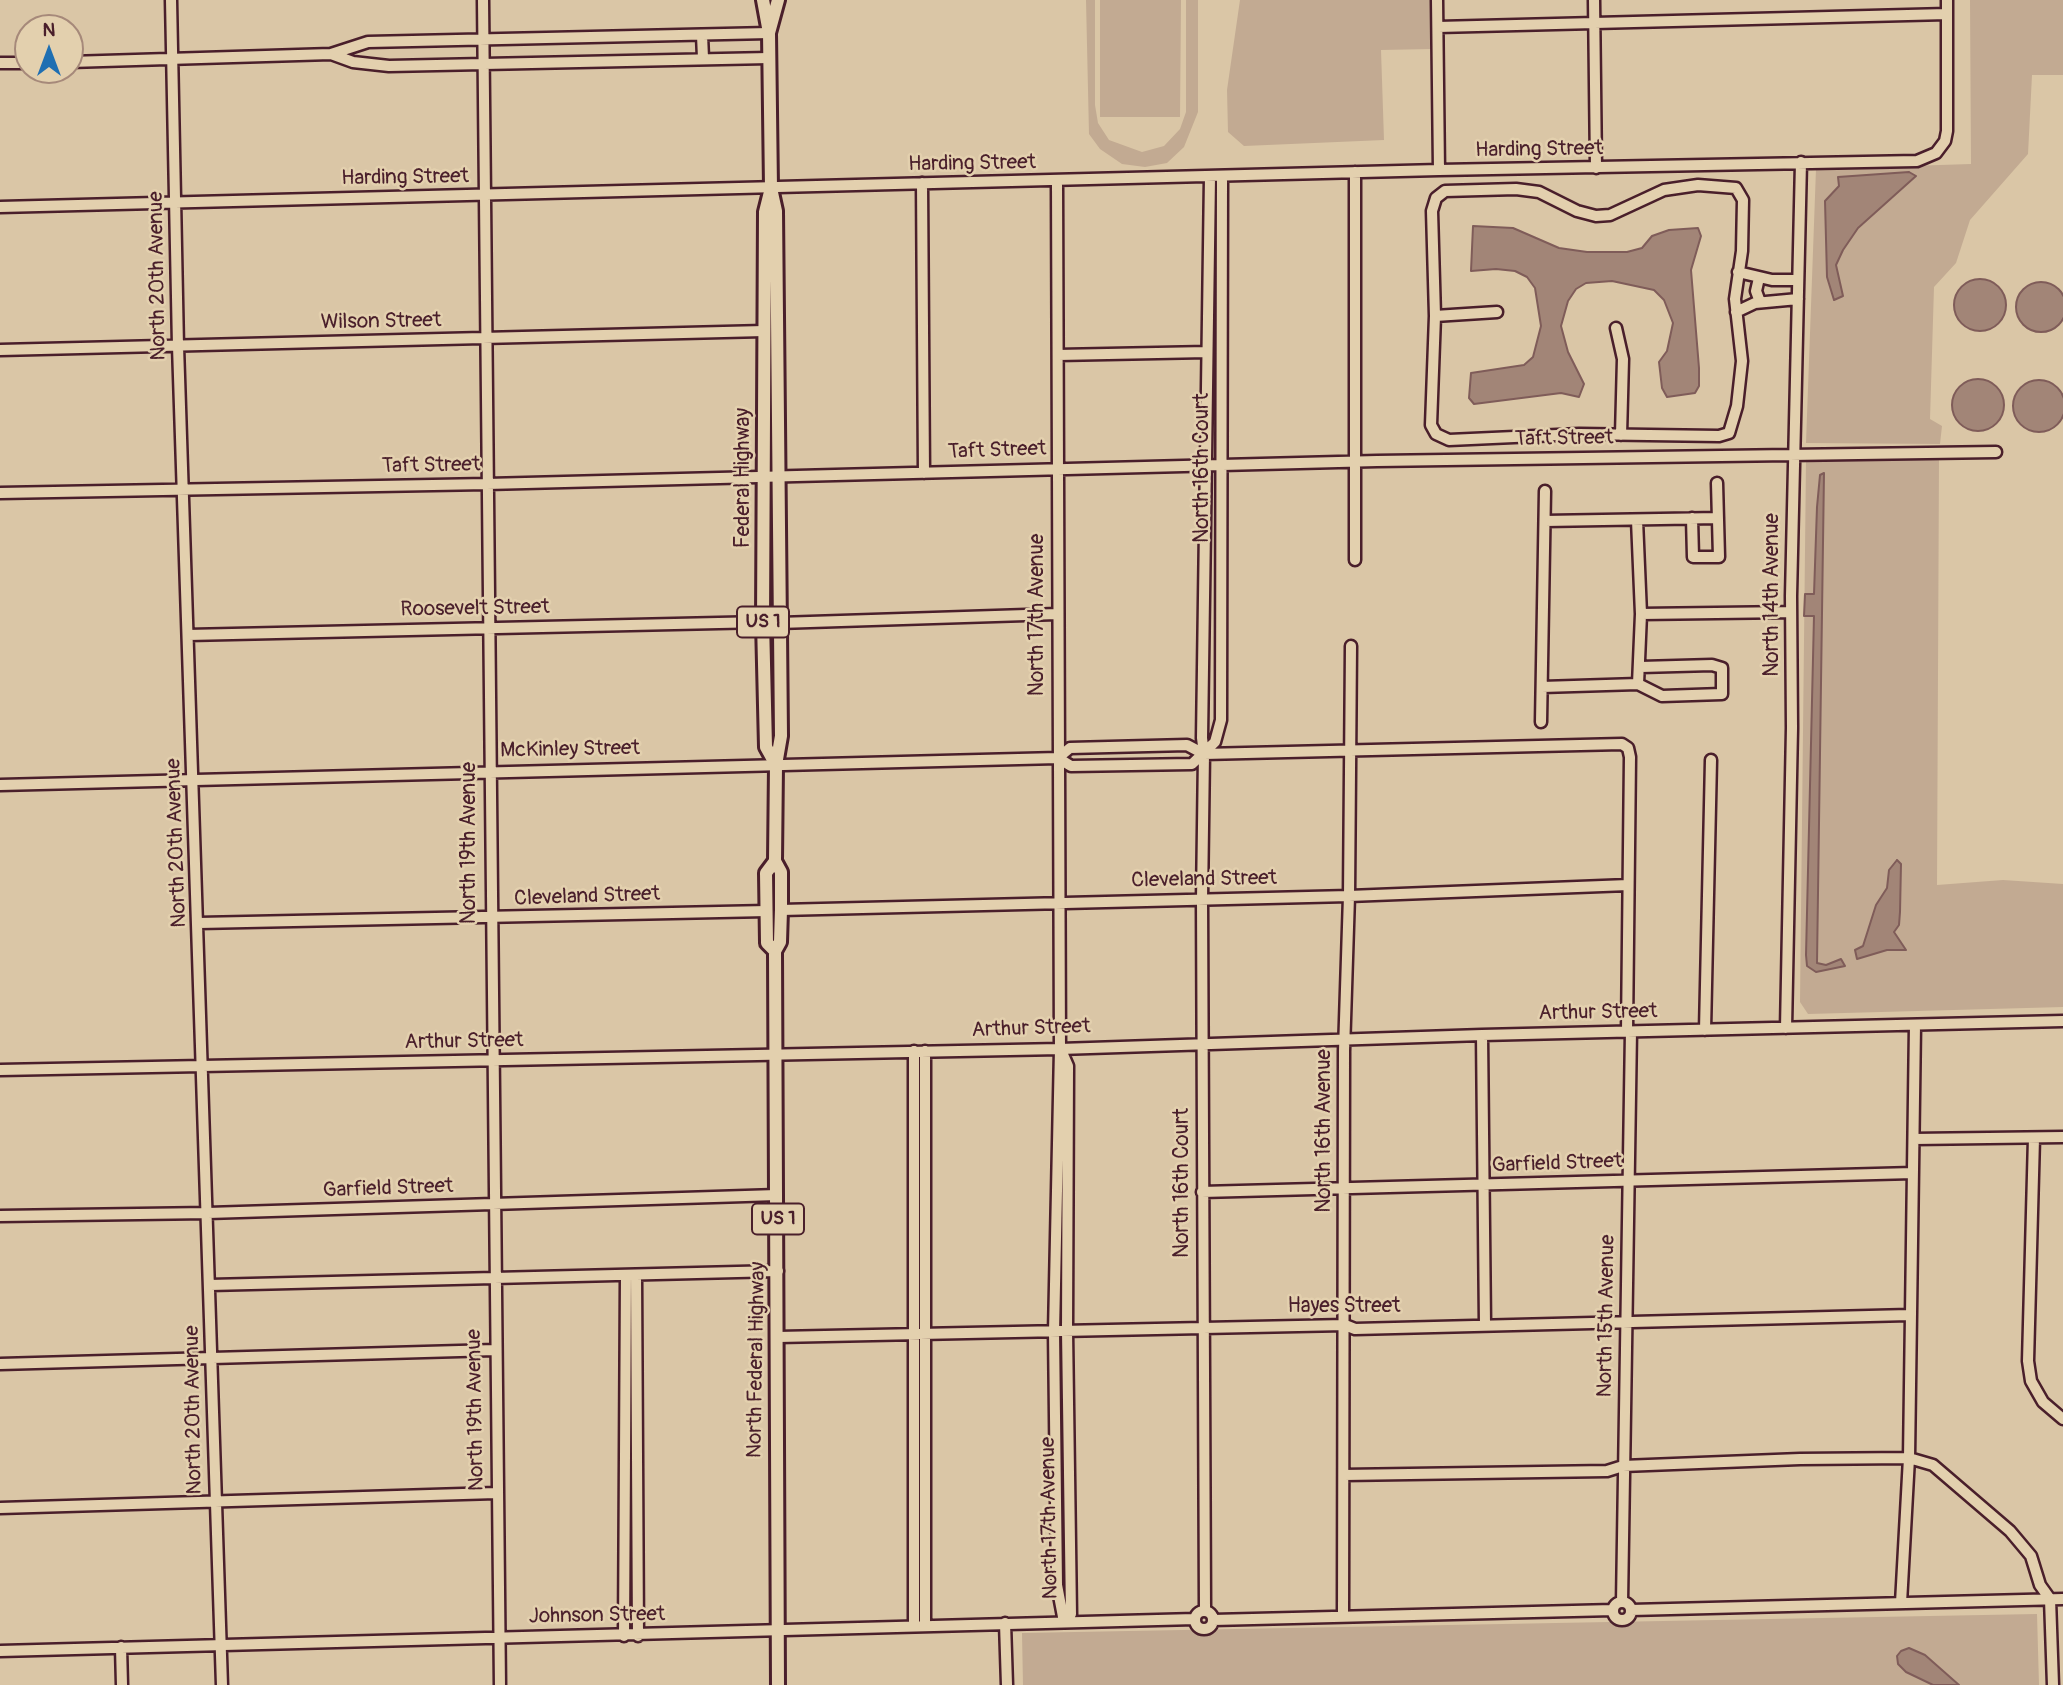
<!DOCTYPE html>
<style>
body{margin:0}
#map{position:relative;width:2063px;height:1685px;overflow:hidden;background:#dac6a6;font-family:Pangolin,sans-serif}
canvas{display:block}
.north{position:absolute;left:14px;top:14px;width:70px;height:70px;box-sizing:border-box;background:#e3d0ae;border:2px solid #a6897a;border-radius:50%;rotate:0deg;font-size:19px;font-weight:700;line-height:28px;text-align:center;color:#4a1f2b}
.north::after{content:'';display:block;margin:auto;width:24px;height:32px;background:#1f6fb2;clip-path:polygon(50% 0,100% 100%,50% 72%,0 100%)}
</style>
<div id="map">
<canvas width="2063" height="1685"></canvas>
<div class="north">N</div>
</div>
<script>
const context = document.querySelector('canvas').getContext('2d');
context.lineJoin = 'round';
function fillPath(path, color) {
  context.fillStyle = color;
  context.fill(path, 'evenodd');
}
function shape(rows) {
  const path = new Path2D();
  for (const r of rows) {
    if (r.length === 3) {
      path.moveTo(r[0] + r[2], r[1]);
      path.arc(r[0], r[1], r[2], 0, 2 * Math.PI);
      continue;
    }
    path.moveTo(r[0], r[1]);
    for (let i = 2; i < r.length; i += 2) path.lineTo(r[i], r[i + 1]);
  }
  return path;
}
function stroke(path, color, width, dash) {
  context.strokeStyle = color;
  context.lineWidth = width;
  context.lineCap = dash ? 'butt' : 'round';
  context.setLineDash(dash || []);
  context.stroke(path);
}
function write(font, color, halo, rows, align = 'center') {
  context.font = font + ' Pangolin,sans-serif';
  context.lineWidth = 5;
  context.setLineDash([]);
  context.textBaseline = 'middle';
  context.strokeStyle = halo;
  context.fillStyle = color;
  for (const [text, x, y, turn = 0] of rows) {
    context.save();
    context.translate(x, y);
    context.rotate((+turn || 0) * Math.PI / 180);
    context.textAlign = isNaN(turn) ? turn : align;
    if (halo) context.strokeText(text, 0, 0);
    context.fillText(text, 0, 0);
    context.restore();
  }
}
fillPath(shape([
 [1086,0,1095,0,1095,105,1098,123,1109,140,1142,152,1164,146,1180,129,1186,112,1186,0,1198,0,1198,112,1184,147,1167,163,1145,167,1122,164,1100,149,1089,134],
 [1100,0,1181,0,1180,117,1100,117],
 [1240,0,1431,0,1432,49,1381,50,1384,140,1244,146,1228,132,1227,90],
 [1970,0,2063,0,2063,75,2032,75,2028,154,1970,220,1956,263,1934,287,1930,419,1942,426,1940,444,1806,443,1816,169,1971,164],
 [1939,459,1937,885,2003,880,2063,884,2063,1007,1808,1014,1800,1002,1806,461],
 [2037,1614,2039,1685,1023,1685,1022,1633]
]), '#c2aa92');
const water = shape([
 [1909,172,1916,176,1858,228,1843,250,1836,265,1843,296,1834,300,1827,277,1825,201,1839,186,1838,177,1909,172],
 [1473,226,1513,228,1559,248,1587,252,1627,252,1642,248,1652,236,1669,230,1698,228,1701,236,1691,270,1699,368,1699,386,1695,393,1667,397,1662,388,1659,362,1667,351,1673,323,1664,300,1654,290,1612,281,1586,283,1576,289,1568,301,1561,326,1568,352,1584,384,1579,397,1561,393,1474,404,1469,398,1471,373,1524,365,1533,357,1541,326,1535,288,1527,277,1515,271,1496,269,1471,271,1473,226],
 [1980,305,26],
 [2041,307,25],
 [1978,405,26],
 [2039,406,26],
 [1824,473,1817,963,1826,965,1841,959,1845,966,1816,972,1807,966,1806,955,1814,616,1804,616,1805,594,1814,594,1817,507,1820,475,1824,473],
 [1897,860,1901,864,1900,912,1899,925,1894,932,1906,950,1887,950,1857,959,1855,950,1863,946,1876,905,1887,888,1889,870,1897,860],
 [1909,1648,1925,1655,1959,1685,1933,1685,1906,1672,1898,1664,1897,1656,1901,1651,1909,1648]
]);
fillPath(water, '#a28577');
stroke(water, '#7f5c59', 2);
const minor = shape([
 [171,0,178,346,222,1685],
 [483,0,500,1685],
 [1437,0,1439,170],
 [1594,0,1596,168],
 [1438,27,1947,14],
 [702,35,703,58],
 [331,54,353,62,389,66,769,58],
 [70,62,331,54,368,42,769,33],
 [0,63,28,63],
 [1057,182,1060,1049,1054,1332,1057,1585,1064,1622],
 [922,183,924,473],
 [1698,185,1736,188,1743,200,1742,251,1735,299,1742,361,1737,406,1729,433,1719,436,1579,434,1449,440,1436,434,1431,425,1435,316,1432,211,1436,198,1445,191,1516,189,1539,192,1577,211,1596,216,1610,215,1664,190,1698,185],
 [0,207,1439,170,1917,161,1936,153,1945,141,1947,131,1947,0],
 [1738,272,1772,280,1798,280],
 [1759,278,1756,291,1760,302],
 [1736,312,1755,303,1798,299],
 [1435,316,1497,312],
 [1616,328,1623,359,1621,435],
 [0,350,764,331],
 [1058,355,1207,352],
 [0,493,487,484,1377,461,1996,452],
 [1692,518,1693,557,1719,557,1717,483],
 [1637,520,1641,614,1638,684],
 [1545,521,1718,518],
 [1355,560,1355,172],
 [1641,614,1791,612],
 [779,623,1057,614],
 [188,635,763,622],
 [1638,684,1662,696,1722,694,1722,668,1712,665,1641,667],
 [1542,687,1638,684],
 [1541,722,1545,491],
 [1058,758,1070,748,1187,745,1204,754,1622,744,1628,748,1630,757,1627,1031],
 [0,785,1058,758,1071,766,1192,764,1215,742,1221,720,1222,176],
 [781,910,1349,896,1628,885],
 [199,923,767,911],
 [1786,1028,1792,728,1791,596,1801,162],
 [1705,1030,1711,760],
 [1482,1035,1485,1325],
 [1061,1050,1068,1066,1067,1331,1071,1614,1064,1622],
 [0,1070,1060,1049,1482,1035,2063,1021],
 [2034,1138,2028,1361,2031,1381,2043,1402,2063,1419],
 [1914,1139,2063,1137],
 [1202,1192,1913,1173],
 [0,1216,208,1213,777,1195],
 [636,1275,638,1636],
 [210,1285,778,1271],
 [778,1337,1345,1325,1355,1329,1909,1315],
 [0,1364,495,1350],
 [1344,1475,1607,1471,1623,1466,1800,1459,1909,1458,1933,1465,2010,1531,2031,1556,2040,1585,2050,1599,2053,1685],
 [0,1508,496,1493],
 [1622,1602,1631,1031],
 [1622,1611,9],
 [1901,1603,1909,1458,1915,1025],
 [1631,1610,2063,1599],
 [1205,1611,1202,899,1204,754,1202,738,1210,177],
 [1204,1620,9],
 [1343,1616,1344,1051,1349,896,1351,646],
 [1213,1620,1613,1610],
 [1005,1623,1007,1685],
 [914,1626,914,1051],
 [925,1626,925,1051],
 [624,1636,626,1275],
 [121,1647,122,1685],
 [0,1651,1195,1619]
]);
const major = shape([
 [763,0,769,33,771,188,776,211,781,736,776,765,775,861,781,872,781,910,780,942,775,951],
 [769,33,778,0],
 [770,192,765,212,763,622,766,747,776,765],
 [775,861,766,873,767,943,775,951],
 [775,951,778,1685]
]);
stroke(minor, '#4a1f2b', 15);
stroke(major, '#4a1f2b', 18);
stroke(minor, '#e3d0ae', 10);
stroke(major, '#e3d0ae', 12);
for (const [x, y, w] of [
 [763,622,52],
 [778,1219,52]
]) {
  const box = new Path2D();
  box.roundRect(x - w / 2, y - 15.5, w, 31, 5);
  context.fillStyle = '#e3d0ae';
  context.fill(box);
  stroke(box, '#4a1f2b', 2);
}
write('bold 19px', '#4a1f2b', null, [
 ["US 1",763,622],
 ["US 1",778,1219]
]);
write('21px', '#4a1f2b', '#e3d0ae', [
 ["Harding Street",1539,150,-1],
 ["Harding Street",972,164,-1],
 ["Harding Street",405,178,-1],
 ["North 20th Avenue",158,276,-91],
 ["Wilson Street",381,322,-1],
 ["Taft Street",1564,439,-1],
 ["Taft Street",997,451,-2],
 ["Taft Street",431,466,-1],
 ["North 16th Court",1203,468,-90],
 ["Federal Highway",744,478,-90],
 ["North 14th Avenue",1773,595,-90],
 ["Roosevelt Street",475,609,-1],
 ["North 17th Avenue",1038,615,-90],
 ["McKinley Street",570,750,-1],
 ["North 20th Avenue",177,843,-92],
 ["North 19th Avenue",470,843,-90],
 ["Cleveland Street",1204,880,-1],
 ["Cleveland Street",587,897,-2],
 ["Arthur Street",1598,1013,-1],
 ["Arthur Street",1031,1029,-2],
 ["Arthur Street",464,1042,-1],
 ["North 16th Avenue",1325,1131,-90],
 ["Garfield Street",1557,1164,-2],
 ["North 16th Court",1183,1183,-90],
 ["Garfield Street",388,1189,-2],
 ["Hayes Street",1344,1307],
 ["North 15th Avenue",1607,1316,-89],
 ["North Federal Highway",757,1360,-89],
 ["North 20th Avenue",194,1410,-91],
 ["North 19th Avenue",476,1410,-91],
 ["North 17th Avenue",1050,1518,-91],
 ["Johnson Street",597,1616,-1]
]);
</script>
